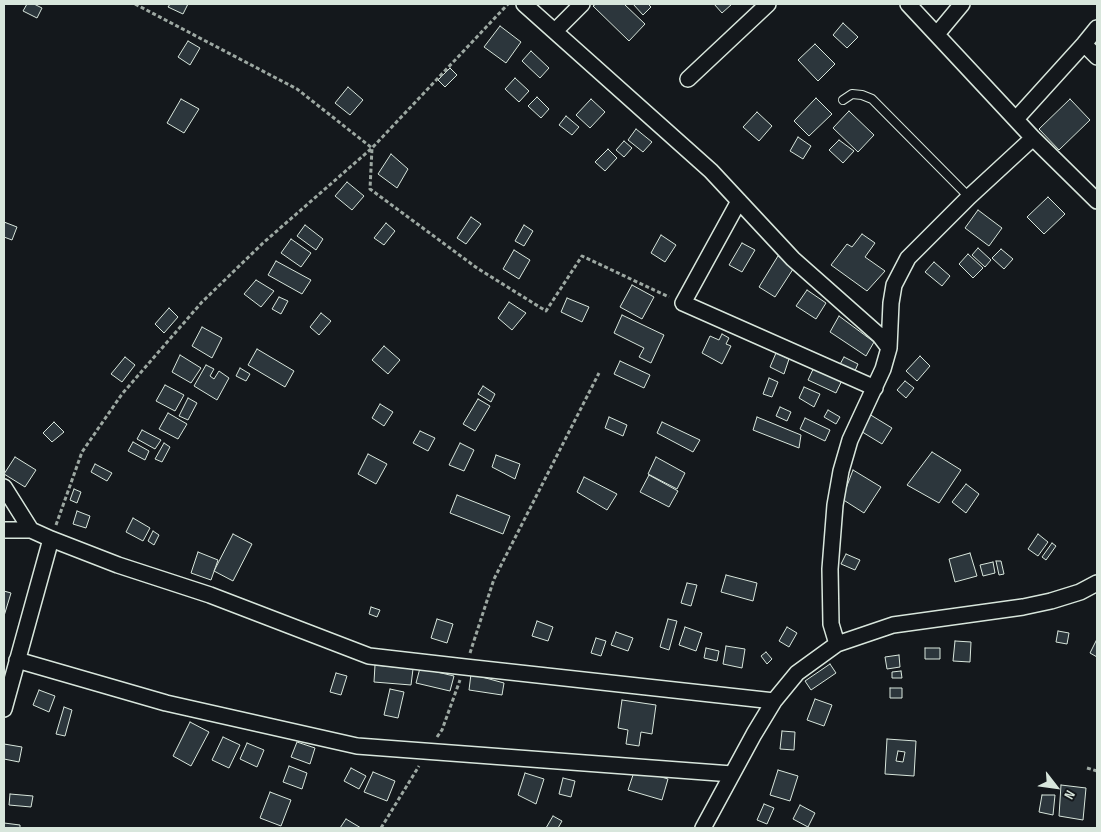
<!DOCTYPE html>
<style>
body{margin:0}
#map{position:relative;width:1101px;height:832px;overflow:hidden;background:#14181c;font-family:"Sofia Sans Condensed",sans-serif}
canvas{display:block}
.frame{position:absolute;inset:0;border:5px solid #d8e6dc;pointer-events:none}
.north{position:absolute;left:1031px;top:762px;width:50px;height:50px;-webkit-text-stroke:4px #14181c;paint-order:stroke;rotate:120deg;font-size:14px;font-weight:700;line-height:20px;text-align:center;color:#d8e6dc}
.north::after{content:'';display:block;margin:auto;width:18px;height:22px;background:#d8e6dc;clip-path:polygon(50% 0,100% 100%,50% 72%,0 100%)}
</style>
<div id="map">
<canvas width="1101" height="832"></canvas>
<div class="frame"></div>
<div class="north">N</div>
</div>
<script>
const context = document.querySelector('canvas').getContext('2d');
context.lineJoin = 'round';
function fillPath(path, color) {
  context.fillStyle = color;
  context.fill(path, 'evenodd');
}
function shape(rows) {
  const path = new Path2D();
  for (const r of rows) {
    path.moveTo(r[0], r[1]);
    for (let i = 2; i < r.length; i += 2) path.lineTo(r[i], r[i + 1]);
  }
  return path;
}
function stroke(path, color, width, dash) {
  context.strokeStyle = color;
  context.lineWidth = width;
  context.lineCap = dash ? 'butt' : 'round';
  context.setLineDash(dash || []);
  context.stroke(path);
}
const building = shape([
 [27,4,34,4,42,8,37,18,23,11,27,4],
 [170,4,188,4,183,14,168,7,170,4],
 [596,4,624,4,645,24,629,41,593,6,596,4],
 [633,4,648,4,651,7,643,15,633,4],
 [714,4,732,4,722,13,714,4],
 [843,23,858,37,847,48,833,35,843,23],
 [500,26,521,42,506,63,484,47,500,26],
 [188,41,200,48,190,65,178,57,188,41],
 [815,44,835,64,818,81,798,60,815,44],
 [531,51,549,68,540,78,522,61,531,51],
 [450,68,457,75,445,87,438,80,450,68],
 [515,78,529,91,519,102,505,89,515,78],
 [348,87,363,100,350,115,335,103,348,87],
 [537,97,549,109,541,118,528,106,537,97],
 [816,98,832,114,809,136,794,121,816,98],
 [181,99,199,109,184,133,167,123,181,99],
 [591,99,605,112,590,128,576,115,591,99],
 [1070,99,1090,120,1059,150,1039,129,1070,99],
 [849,111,874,135,858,152,833,128,849,111],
 [757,112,772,126,759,141,743,127,757,112],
 [566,116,579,127,572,135,559,125,566,116],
 [636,129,652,142,643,152,628,140,636,129],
 [798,137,811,146,803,159,790,151,798,137],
 [839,140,854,151,843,163,829,150,839,140],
 [624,141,632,148,624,157,616,150,624,141],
 [608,149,617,158,605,171,595,162,608,149],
 [391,154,408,169,397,188,378,174,391,154],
 [347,182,364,196,352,210,335,196,347,182],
 [1048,197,1065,214,1044,234,1027,217,1048,197],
 [978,210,1002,228,989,246,965,228,978,210],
 [471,217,481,224,466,244,457,238,471,217],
 [4,222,17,227,12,240,4,237,4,222],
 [386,223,395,231,384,245,374,238,386,223],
 [305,225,323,239,316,250,297,236,305,225],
 [524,225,533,231,524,246,515,241,524,225],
 [862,234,875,243,865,257,885,271,867,291,831,265,847,244,852,247,862,234],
 [661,235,676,245,665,262,651,253,661,235],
 [291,239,311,253,301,267,281,253,291,239],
 [742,243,755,250,742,272,729,265,742,243],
 [978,248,991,260,985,267,972,255,978,248],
 [1001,249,1013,259,1004,269,992,258,1001,249],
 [514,250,530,260,519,279,503,269,514,250],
 [968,254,983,268,973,278,959,264,968,254],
 [778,256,795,266,775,297,759,287,778,256],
 [276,261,311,280,302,294,268,275,276,261],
 [934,262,950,276,942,286,925,272,934,262],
 [256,280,274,291,261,307,244,294,256,280],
 [632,285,654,297,642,319,620,307,632,285],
 [807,290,826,303,816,319,796,306,807,290],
 [279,297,288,301,281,314,272,309,279,297],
 [567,298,589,307,582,322,561,312,567,298],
 [509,302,526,313,512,330,498,318,509,302],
 [169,308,178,317,164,333,155,324,169,308],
 [321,313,331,321,319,335,310,327,321,313],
 [622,315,664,335,651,363,639,357,644,348,614,333,622,315],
 [839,316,874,342,866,356,830,332,839,316],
 [202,327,222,338,212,358,192,346,202,327],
 [722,334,729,338,726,344,731,346,722,364,702,353,710,336,719,340,722,334],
 [384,346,400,360,388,374,372,360,384,346],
 [257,349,294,371,285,387,248,365,257,349],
 [776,353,789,359,784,374,770,367,776,353],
 [180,355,201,368,191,383,172,372,180,355],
 [920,356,930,366,917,381,906,371,920,356],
 [125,357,135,365,122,382,111,374,125,357],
 [844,357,858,364,854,373,839,366,844,357],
 [620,361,650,375,644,388,614,374,620,361],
 [816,363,844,376,836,393,808,380,816,363],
 [206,365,214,369,210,376,214,379,219,371,229,378,217,400,194,386,206,365],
 [240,368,250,374,246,381,236,376,240,368],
 [769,378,778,382,772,397,763,394,769,378],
 [905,381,914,388,906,398,897,390,905,381],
 [165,385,184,395,175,411,156,401,165,385],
 [483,386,495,394,491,402,478,394,483,386],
 [804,387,820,394,814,407,799,398,804,387],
 [188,398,197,403,188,420,179,416,188,398],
 [478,399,490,406,475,431,463,424,478,399],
 [380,404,393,412,384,426,372,418,380,404],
 [780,407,791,412,787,421,776,416,780,407],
 [828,410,840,417,836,424,824,417,828,410],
 [168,413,187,424,178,439,159,429,168,413],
 [869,414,892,428,882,444,859,430,869,414],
 [609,417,627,425,623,436,605,428,609,417],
 [757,417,801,435,799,448,753,430,757,417],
 [805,418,830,430,825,441,800,429,805,418],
 [54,422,64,432,52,442,43,433,54,422],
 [662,422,700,440,693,452,657,433,662,422],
 [142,430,161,440,155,449,137,439,142,430],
 [420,431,435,438,428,451,413,443,420,431],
 [133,442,149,451,145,460,128,451,133,442],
 [164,443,170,447,162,462,155,459,164,443],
 [460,443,474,450,464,471,449,465,460,443],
 [932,452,961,470,939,503,907,485,932,452],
 [368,454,387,464,376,484,358,474,368,454],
 [496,455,520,464,515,479,492,467,496,455],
 [15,457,36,470,25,487,4,474,15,457],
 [656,457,685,473,677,489,648,474,656,457],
 [95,464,112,473,107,481,91,472,95,464],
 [853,470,881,487,864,513,842,499,853,470],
 [649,475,678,491,669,507,640,492,649,475],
 [584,477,617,494,607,510,577,492,584,477],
 [966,484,979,494,966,513,952,502,966,484],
 [74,489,81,492,77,503,70,500,74,489],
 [457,495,510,516,503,534,450,513,457,495],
 [77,511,90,516,86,528,73,524,77,511],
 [133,518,150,528,143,541,126,532,133,518],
 [153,531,159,535,154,545,148,541,153,531],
 [233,534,252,544,233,581,214,571,233,534],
 [1038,534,1048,542,1038,556,1028,549,1038,534],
 [1052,543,1056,546,1046,560,1042,557,1052,543],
 [198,552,218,560,211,580,191,573,198,552],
 [970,553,977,576,955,582,949,559,970,553],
 [846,554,860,560,855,570,841,564,846,554],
 [996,561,1001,561,1004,574,999,575,996,561],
 [993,562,995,573,983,576,980,565,993,562],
 [726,575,757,583,753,601,721,592,726,575],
 [687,583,697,585,691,606,681,603,687,583],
 [4,591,11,593,4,616,4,591],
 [371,607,380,610,377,617,369,614,371,607],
 [437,619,453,624,447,643,431,638,437,619],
 [668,619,677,621,669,650,660,647,668,619],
 [537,621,553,627,548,641,532,636,537,621],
 [685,627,702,633,696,651,679,645,685,627],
 [787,627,797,633,789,647,779,641,787,627],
 [1058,631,1069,633,1067,644,1056,642,1058,631],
 [616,632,633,638,628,651,611,645,616,632],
 [596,638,606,641,601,656,591,653,596,638],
 [1097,639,1097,657,1090,653,1097,639],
 [955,641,971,642,970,662,953,661,955,641],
 [726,646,745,649,742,668,723,664,726,646],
 [706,648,719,651,717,661,704,658,706,648],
 [925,648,940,648,940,659,925,659,925,648],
 [766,652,772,659,767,664,761,656,766,652],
 [899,655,900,667,887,669,885,657,899,655],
 [830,664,836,673,811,690,805,681,830,664],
 [375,665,413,669,411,685,374,682,375,665],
 [420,668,454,676,450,691,416,683,420,668],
 [901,671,902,678,892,678,892,672,901,671],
 [336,673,347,676,341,695,330,692,336,673],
 [471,674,504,683,502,695,469,690,471,674],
 [890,688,902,688,902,698,890,698,890,688],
 [390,689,404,692,398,718,384,715,390,689],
 [39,690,55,696,49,712,33,705,39,690],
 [815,699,832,705,824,726,807,720,815,699],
 [622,700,656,705,652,734,641,732,639,746,626,744,628,730,618,728,622,700],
 [64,707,72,710,65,736,56,734,64,707],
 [190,722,209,732,191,766,173,756,190,722],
 [782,731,795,732,794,750,780,749,782,731],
 [223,737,240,745,229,768,212,760,223,737],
 [887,739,916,741,914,776,885,774,887,739],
 [898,751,905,752,903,762,896,761,898,751],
 [297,742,315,748,310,764,291,757,297,742],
 [247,743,264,750,257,767,240,759,247,743],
 [4,744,22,747,19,762,4,759,4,744],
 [289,766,307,773,302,789,283,782,289,766],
 [351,768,366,776,359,789,344,781,351,768],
 [635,769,668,779,662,800,628,790,635,769],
 [778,770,798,776,790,801,770,795,778,770],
 [373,772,395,781,387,801,364,792,373,772],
 [525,773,544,779,536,804,518,795,525,773],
 [563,778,575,781,571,797,559,794,563,778],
 [1061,785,1086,788,1083,820,1059,816,1061,785],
 [270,792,291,800,281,826,260,818,270,792],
 [10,794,33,796,31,807,9,805,10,794],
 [1042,795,1055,795,1053,815,1039,812,1042,795],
 [764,804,774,808,767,824,757,820,764,804],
 [800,805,815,813,808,827,793,819,800,805],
 [553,816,562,821,558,828,546,828,553,816],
 [346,819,361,828,340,828,346,819],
 [4,823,20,825,20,828,4,828,4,823]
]);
fillPath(building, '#2c363c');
stroke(building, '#d8e6dc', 1);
const lane = shape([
 [843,100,852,94,862,95,872,99,969,197]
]);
const street = shape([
 [524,4,711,171,793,259,880,336,889,348,883,369,850,440,841,471,835,505,830,569,831,624,837,644],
 [908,4,1033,138,1097,201],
 [555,31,582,4],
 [937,34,962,4],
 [1084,44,1097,57],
 [688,79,768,4],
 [1016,119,1084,44,1097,28],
 [739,201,683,303,875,388],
 [889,348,891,303,894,285,908,258,969,197,1033,138],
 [4,487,31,530,51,539,118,565,210,595,369,656,465,667,774,701],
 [4,530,31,530],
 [17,660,166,703,357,746,732,774],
 [4,709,51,539],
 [703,828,754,734,774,701,797,673,837,644,893,625,1023,607,1051,601,1080,592,1097,583]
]);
stroke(lane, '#d8e6dc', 10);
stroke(street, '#d8e6dc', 18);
stroke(shape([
 [135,4,297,89,372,148,370,189,477,268,546,311,582,256,669,297],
 [56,525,82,452,122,394,202,302,263,243,372,148,508,4],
 [470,653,494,579,599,373],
 [437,737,442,730,460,680],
 [1087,768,1097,771],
 [381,828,419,766]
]), '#9da8a2', 3, [4, 2.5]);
stroke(lane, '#14181c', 8);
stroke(street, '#14181c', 15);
</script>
